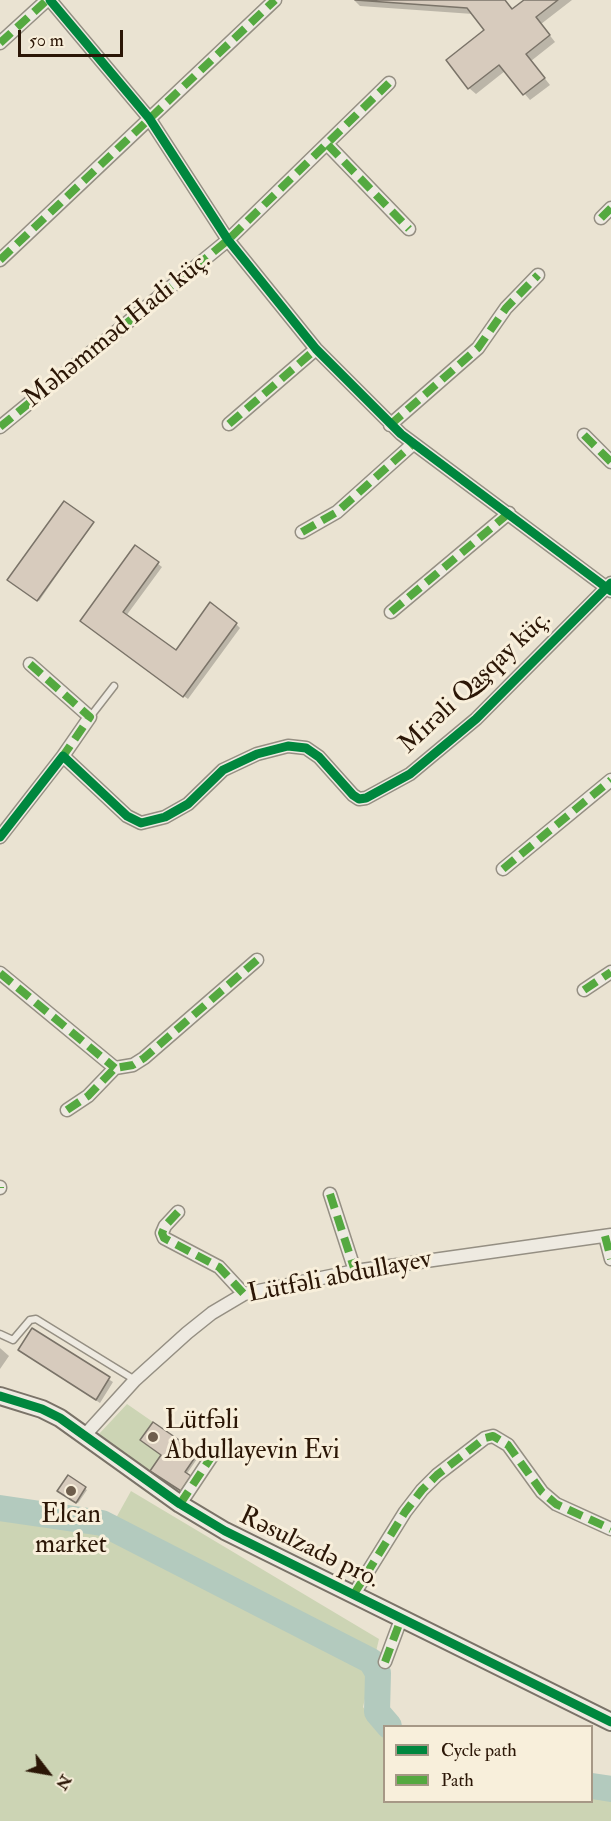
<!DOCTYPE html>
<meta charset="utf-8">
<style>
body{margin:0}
#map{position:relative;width:611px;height:1821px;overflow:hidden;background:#eae3d2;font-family:"IM FELL Double Pica",serif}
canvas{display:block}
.legend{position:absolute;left:383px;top:1725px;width:210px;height:78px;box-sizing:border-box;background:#f8efdb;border:2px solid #a69886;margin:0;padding:8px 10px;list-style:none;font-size:18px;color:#2b1606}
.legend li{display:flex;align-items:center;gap:12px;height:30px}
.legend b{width:30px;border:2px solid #a69886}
.north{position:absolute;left:18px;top:1743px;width:60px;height:60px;-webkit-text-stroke:4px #f8efdb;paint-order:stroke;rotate:121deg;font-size:16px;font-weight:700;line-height:24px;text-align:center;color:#2b1606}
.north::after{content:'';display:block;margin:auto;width:21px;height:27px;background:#2b1606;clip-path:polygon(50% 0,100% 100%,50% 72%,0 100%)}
.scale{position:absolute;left:18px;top:30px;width:105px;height:27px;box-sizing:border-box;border:3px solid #2b1606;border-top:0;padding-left:8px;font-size:18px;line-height:21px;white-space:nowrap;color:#2b1606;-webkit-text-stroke:4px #f8efdb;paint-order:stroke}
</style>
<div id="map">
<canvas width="611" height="1821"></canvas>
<ul class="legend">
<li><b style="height:8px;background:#00873e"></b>Cycle path</li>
<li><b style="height:8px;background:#54a940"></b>Path</li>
</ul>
<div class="north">N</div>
<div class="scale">50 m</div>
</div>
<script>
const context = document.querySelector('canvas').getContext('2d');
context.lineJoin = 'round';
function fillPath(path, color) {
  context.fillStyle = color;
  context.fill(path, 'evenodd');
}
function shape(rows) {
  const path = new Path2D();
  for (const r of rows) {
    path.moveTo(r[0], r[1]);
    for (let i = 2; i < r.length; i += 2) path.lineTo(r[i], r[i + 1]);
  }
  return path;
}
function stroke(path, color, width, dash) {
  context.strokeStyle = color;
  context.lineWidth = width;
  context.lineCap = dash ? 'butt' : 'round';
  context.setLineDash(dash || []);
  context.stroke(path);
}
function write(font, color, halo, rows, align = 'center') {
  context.font = font + ' "IM FELL Double Pica",serif';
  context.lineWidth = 6;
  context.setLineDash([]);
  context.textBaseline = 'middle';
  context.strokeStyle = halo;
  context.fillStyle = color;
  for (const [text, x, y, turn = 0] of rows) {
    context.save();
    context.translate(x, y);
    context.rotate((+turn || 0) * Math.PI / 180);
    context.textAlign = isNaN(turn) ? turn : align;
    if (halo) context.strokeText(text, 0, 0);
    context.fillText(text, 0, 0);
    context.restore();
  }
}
fillPath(shape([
 [127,1404,153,1422,140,1440,161,1455,150,1471,99,1434],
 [131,1491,379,1639,363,1707,384,1736,384,1802,592,1802,592,1799,611,1798,611,1821,0,1821,0,1520,106,1536]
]), '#ccd4b4');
fillPath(shape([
 [354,0,505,0,513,10,526,0,572,0,541,24,555,42,531,61,550,85,530,100,505,71,476,94,469,88,486,30,473,14,360,6],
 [93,523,39,601,11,581],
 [136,547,162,567,126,616,176,652,236,624,240,628,188,699,86,625],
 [32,1330,113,1382,100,1403,20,1350],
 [0,1348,9,1356,0,1369],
 [153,1424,199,1456,186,1475,192,1479,183,1492,154,1472,163,1455],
 [68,1477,87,1490,78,1503,61,1492]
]), '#0003');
stroke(shape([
 [0,1508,102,1523,371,1661,378,1673,377,1712,389,1726],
 [592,1786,611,1789]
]), '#b3cabe', 26);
const building = shape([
 [355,0,505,0,512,9,524,0,558,0,536,17,550,35,526,54,545,78,523,95,499,65,468,89,446,60,484,30,467,8,355,0],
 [64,501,94,522,37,601,7,580,64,501],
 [135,545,159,562,123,612,176,650,210,602,237,623,183,697,80,621,135,545],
 [32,1328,110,1377,96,1400,18,1350,32,1328],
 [153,1422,198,1453,185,1472,191,1476,181,1491,150,1471,161,1455,140,1440,153,1422],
 [68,1475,86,1487,76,1503,57,1491,68,1475]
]);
fillPath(building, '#d7cbbd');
stroke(building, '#7a7368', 1.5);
const lane = shape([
 [90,717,114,686],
 [0,1334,13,1340,30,1320,36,1319,135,1380]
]);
const street = shape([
 [50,0,149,118,228,240,316,349,401,434,611,591],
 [0,43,47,0],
 [328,145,409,229],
 [601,218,611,208],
 [0,260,275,0],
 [229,424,316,349],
 [390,425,478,348,506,308,538,275],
 [0,427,228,240,389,83],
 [584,435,611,462],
 [302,532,337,512,413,444],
 [391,612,509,513],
 [30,664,90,717,63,756],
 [0,837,63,756,127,816,141,823,165,817,188,804,223,770,257,754,288,746,306,748,319,757,353,795,359,799,366,798,410,774,476,719,611,583],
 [503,869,611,780],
 [0,973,115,1068],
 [584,990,611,972],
 [67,1110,88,1096,115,1068,133,1065,144,1058,257,960],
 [0,1188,0,1187],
 [330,1194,355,1271],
 [178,1212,165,1226,162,1233,164,1238,219,1267,244,1294],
 [605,1236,611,1259],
 [85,1435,135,1380,187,1333,212,1313,244,1294,355,1271,611,1235],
 [180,1504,212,1456],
 [354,1594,405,1512,422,1490,437,1475,485,1438,493,1436,508,1445,542,1492,556,1504,611,1529],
 [385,1662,401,1619]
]);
const secondary = shape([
 [0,1396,42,1409,60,1418,180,1504,225,1531,611,1722]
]);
stroke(lane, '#958f83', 9);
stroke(street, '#958f83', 15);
stroke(secondary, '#7a7368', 20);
stroke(lane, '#eeeae1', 6);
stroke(street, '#eeeae1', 12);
stroke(secondary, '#eeeae1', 16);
stroke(shape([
 [0,43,47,0],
 [328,145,409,229],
 [601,218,611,208],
 [0,260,275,0],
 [229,424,316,349],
 [390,425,478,348,506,308,538,275],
 [0,427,228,240,389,83],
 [584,435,611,462],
 [302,532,337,512,413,444],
 [391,612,509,513],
 [30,664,90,717,63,756],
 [503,869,611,780],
 [0,973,115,1068],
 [584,990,611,972],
 [67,1110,88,1096,115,1068,133,1065,144,1058,257,960],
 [0,1188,0,1187],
 [330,1194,355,1271],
 [178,1212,165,1226,162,1233,164,1238,219,1267,244,1294],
 [605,1236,611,1259],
 [180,1504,212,1456],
 [354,1594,405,1512,422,1490,437,1475,485,1438,493,1436,508,1445,542,1492,556,1504,611,1529],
 [385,1662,401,1619]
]), '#54a940', 8, [15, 8]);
stroke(shape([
 [50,0,149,118,228,240,316,349,401,434,611,591],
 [0,837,63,756,127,816,141,823,165,817,188,804,223,770,257,754,288,746,306,748,319,757,353,795,359,799,366,798,410,774,476,719,611,583],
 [0,1396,42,1409,60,1418,180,1504,225,1531,611,1722]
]), '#00873e', 9);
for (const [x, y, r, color] of [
 [153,1437,6,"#6e5e4d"],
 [71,1491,6,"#6e5e4d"]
]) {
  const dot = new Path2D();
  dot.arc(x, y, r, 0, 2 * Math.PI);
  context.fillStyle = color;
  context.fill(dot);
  stroke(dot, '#f8efdb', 2);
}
write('26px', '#2b1606', '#f8efdb', [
 ["Məhəmməd Hadi küç.",118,331,-39],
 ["Mirəli Qaşqay küç.",476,683,-43],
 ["Lütfəli abdullayev",340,1278,-11],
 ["Rəsulzadə pro.",309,1549,26]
]);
write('26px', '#2b1606', '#f8efdb', [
 ["Lütfəli",165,1422],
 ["Abdullayevin Evi",165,1452],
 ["Elcan",71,1516,"center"],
 ["market",71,1546,"center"]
], 'left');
</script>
